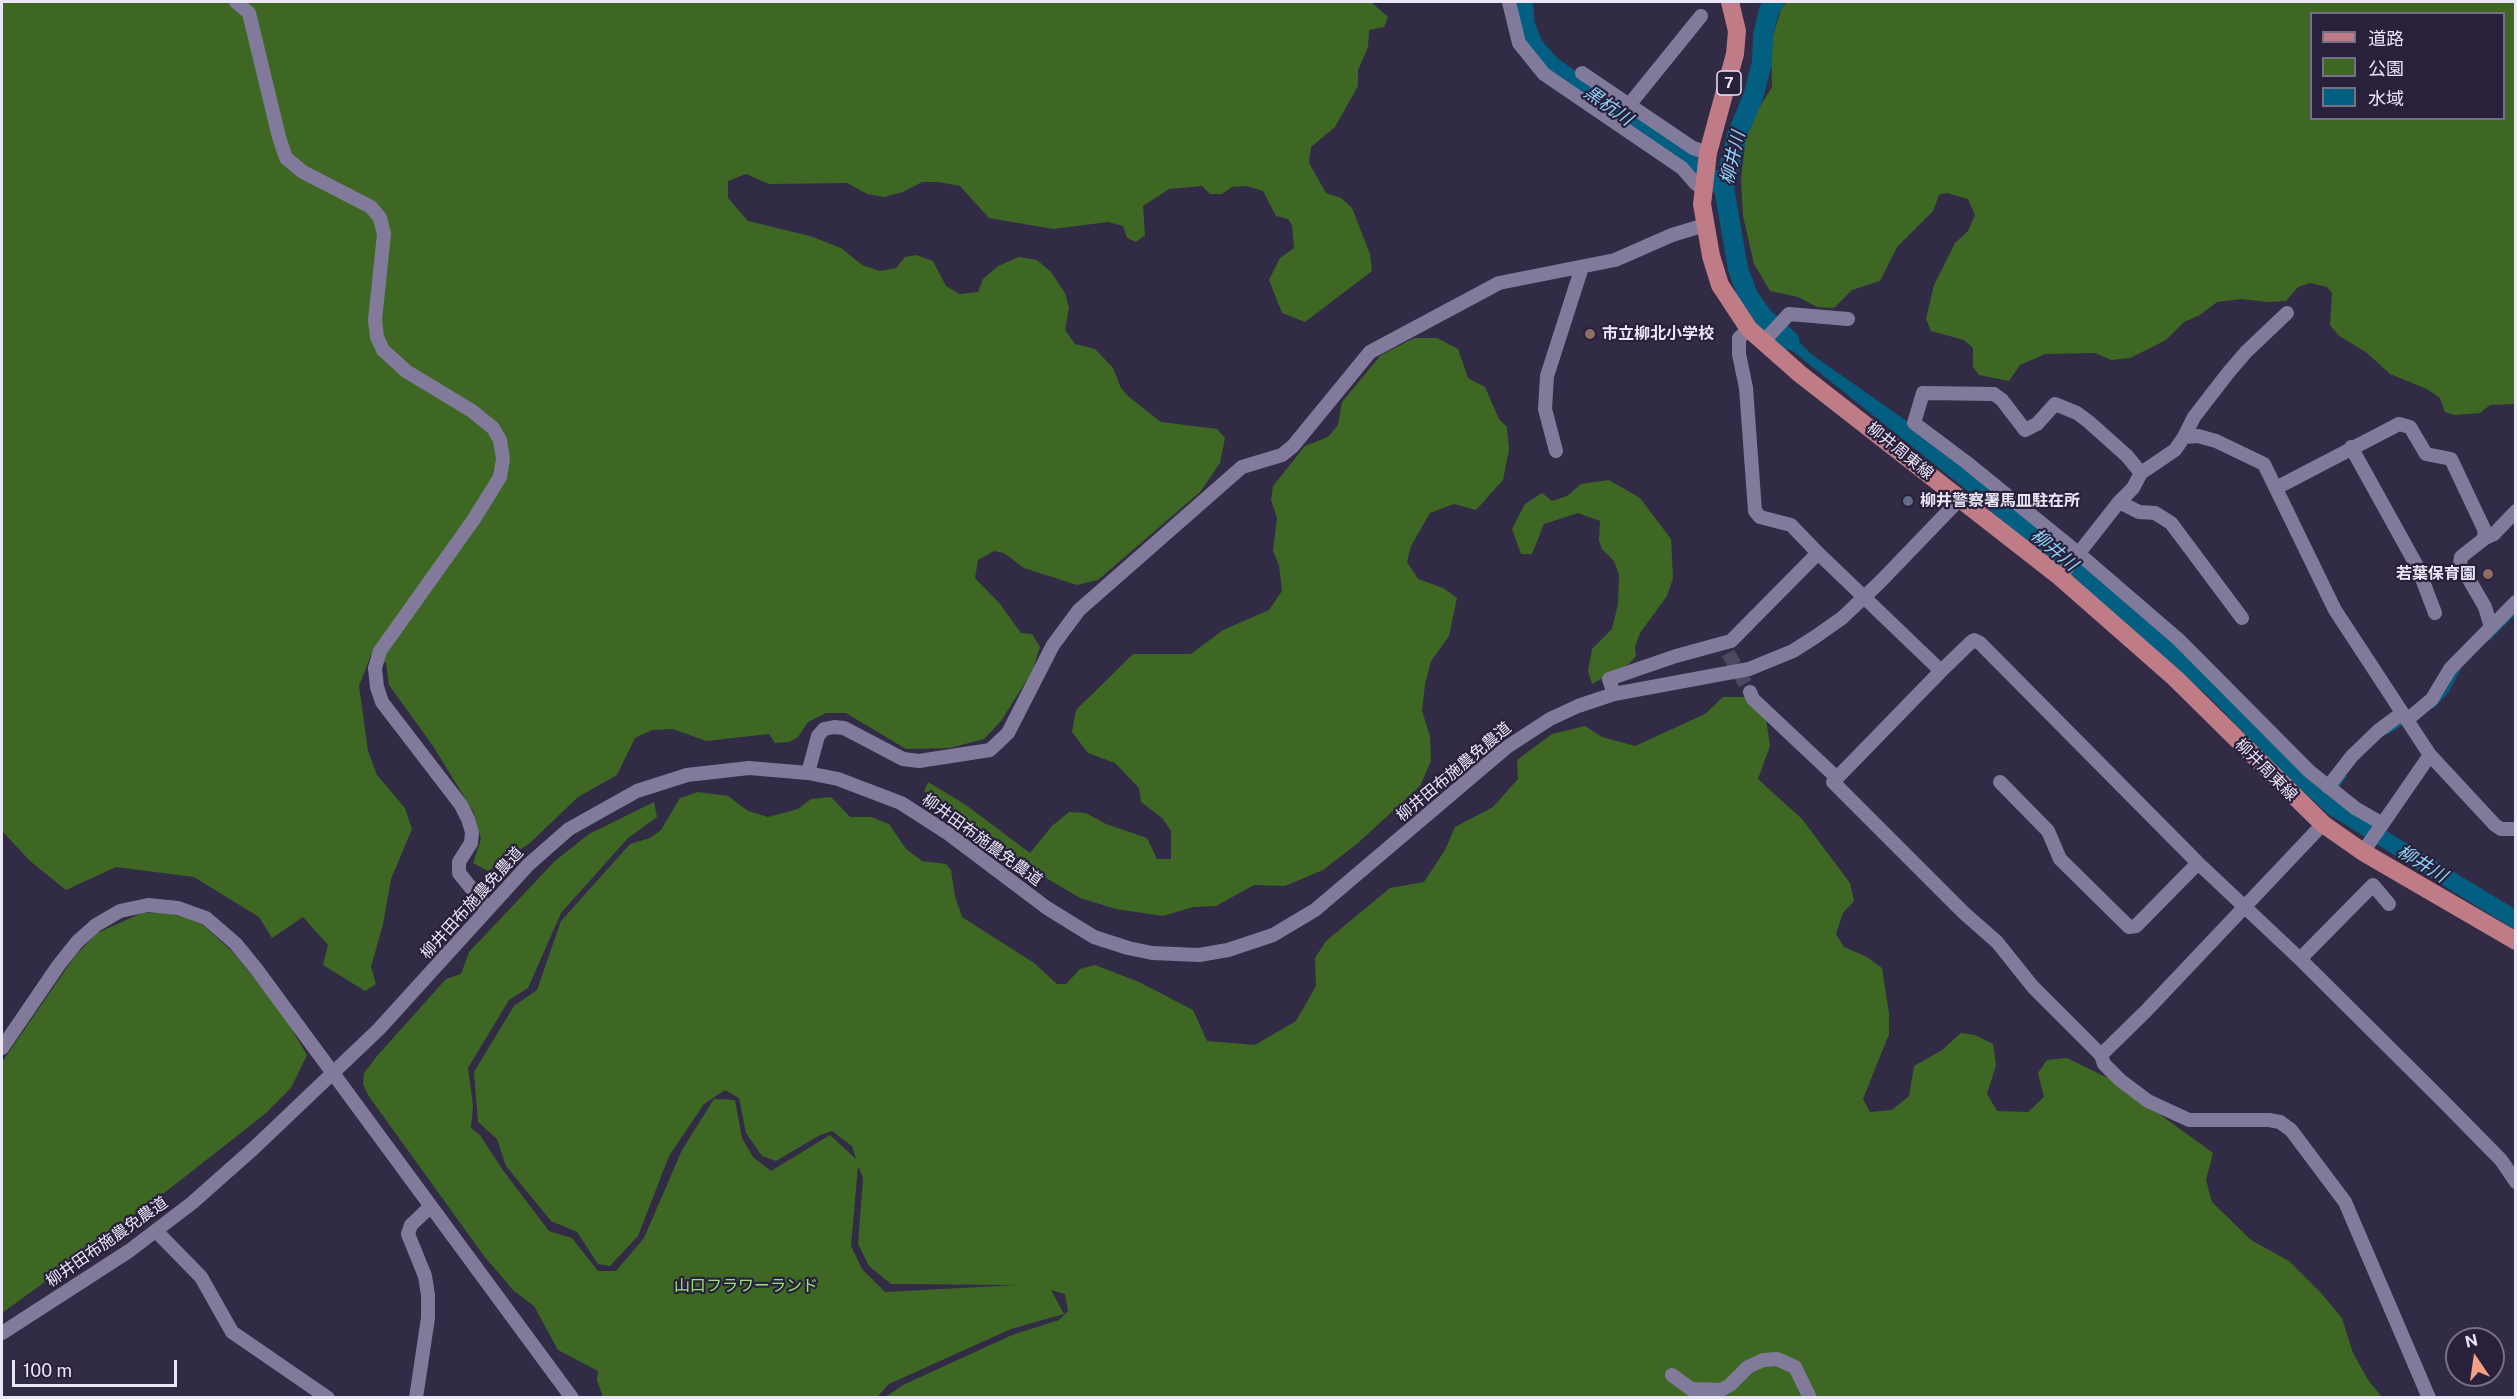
<!DOCTYPE html>
<meta charset="utf-8">
<style>
body{margin:0}
#map{position:relative;width:2517px;height:1399px;overflow:hidden;background:#322b46;font-family:"Public Sans","Noto Sans JP",sans-serif}
canvas{display:block}
.frame{position:absolute;inset:0;border:3px solid #eae6f8;pointer-events:none}
.legend{position:absolute;left:2310px;top:12px;width:195px;height:108px;box-sizing:border-box;background:#29213b;border:2px solid #767087;margin:0;padding:8px 10px;list-style:none;font-size:18px;color:#eae6f8}
.legend li{display:flex;align-items:center;gap:12px;height:30px}
.legend b{width:30px;border:2px solid #767087}
.north{position:absolute;left:2445px;top:1327px;width:60px;height:60px;box-sizing:border-box;background:#29213b;border:2px solid #767087;border-radius:50%;rotate:347deg;font-size:16px;font-weight:700;line-height:24px;text-align:center;color:#eae6f8}
.north::after{content:'';display:block;margin:auto;width:21px;height:27px;background:#f39f83;clip-path:polygon(50% 0,100% 100%,50% 72%,0 100%)}
.scale{position:absolute;left:12px;top:1360px;width:165px;height:27px;box-sizing:border-box;border:3px solid #eae6f8;border-top:0;padding-left:8px;font-size:18px;line-height:21px;white-space:nowrap;color:#eae6f8;-webkit-text-stroke:4px #29213b;paint-order:stroke}
</style>
<div id="map">
<canvas width="2517" height="1399"></canvas>
<div class="frame"></div>
<ul class="legend">
<li><b style="height:8px;background:#bf7b86"></b>道路</li>
<li><b style="height:16px;background:#3e6723"></b>公園</li>
<li><b style="height:16px;background:#025f82"></b>水域</li>
</ul>
<div class="north">N</div>
<div class="scale">100 m</div>
</div>
<script>
const context = document.querySelector('canvas').getContext('2d');
context.lineJoin = 'round';
function fillPath(path, color) {
  context.fillStyle = color;
  context.fill(path, 'evenodd');
}
function shape(rows) {
  const path = new Path2D();
  for (const r of rows) {
    path.moveTo(r[0], r[1]);
    for (let i = 2; i < r.length; i += 2) path.lineTo(r[i], r[i + 1]);
  }
  return path;
}
function stroke(path, color, width, dash) {
  context.strokeStyle = color;
  context.lineWidth = width;
  context.lineCap = dash ? 'butt' : 'round';
  context.setLineDash(dash || []);
  context.stroke(path);
}
function write(font, color, halo, rows, align = 'center') {
  context.font = font + ' "Public Sans","Noto Sans JP",sans-serif';
  context.lineWidth = 4.5;
  context.setLineDash([]);
  context.textBaseline = 'middle';
  context.strokeStyle = halo;
  context.fillStyle = color;
  for (const [text, x, y, turn = 0] of rows) {
    context.save();
    context.translate(x, y);
    context.rotate((+turn || 0) * Math.PI / 180);
    context.textAlign = isNaN(turn) ? turn : align;
    if (halo) context.strokeText(text, 0, 0);
    context.fillText(text, 0, 0);
    context.restore();
  }
}
fillPath(shape([
 [2,2,1371,2,1388,17,1384,27,1369,30,1368,47,1358,70,1358,86,1335,127,1311,147,1309,163,1326,193,1341,198,1352,208,1370,254,1372,271,1305,322,1282,313,1269,280,1280,258,1294,248,1292,225,1288,219,1276,216,1263,191,1247,186,1232,187,1222,194,1210,194,1202,186,1169,189,1143,206,1145,235,1136,242,1127,238,1123,226,1108,222,1053,229,989,218,960,186,938,182,922,182,903,192,884,197,867,194,847,183,769,184,746,174,728,181,728,198,748,221,810,236,841,248,862,265,880,271,896,268,905,257,916,255,933,261,946,286,960,294,978,292,983,279,998,266,1019,257,1037,260,1051,272,1065,293,1069,307,1065,330,1075,344,1095,349,1113,368,1121,388,1129,397,1161,422,1217,429,1225,438,1220,463,1200,492,1098,580,1077,585,1024,568,1004,553,994,551,978,560,975,578,1000,604,1021,633,1032,634,1040,647,1032,672,1001,721,984,739,950,748,906,749,846,713,826,713,808,722,798,737,789,742,775,743,769,734,706,741,673,729,652,730,635,738,617,775,578,797,530,843,488,871,473,863,481,839,474,813,433,746,389,685,386,663,371,655,359,686,368,751,377,775,405,808,412,829,391,879,383,924,371,967,376,984,365,991,323,965,328,945,303,917,272,938,259,917,194,877,116,867,66,890,30,861,2,831],
 [1786,2,2515,2,2515,404,2490,405,2480,413,2454,415,2445,412,2440,398,2427,389,2390,374,2367,353,2338,335,2330,325,2332,293,2327,287,2310,283,2298,287,2286,301,2267,302,2241,299,2217,302,2200,315,2184,322,2166,340,2130,358,2111,360,2095,353,2045,354,2020,365,2009,381,1979,375,1973,367,1973,348,1964,340,1931,331,1926,319,1934,285,1955,243,1968,231,1975,215,1968,199,1947,193,1939,195,1933,211,1897,247,1880,281,1852,290,1834,308,1817,307,1798,297,1770,291,1754,264,1743,216,1741,179,1747,127,1772,87,1771,44,1781,9],
 [2312,14,2504,14,2504,118,2312,118],
 [1414,338,1437,338,1458,349,1468,378,1485,387,1499,419,1507,427,1509,450,1503,480,1476,510,1454,504,1430,513,1411,546,1407,562,1418,579,1443,588,1457,598,1449,636,1431,661,1425,684,1422,711,1430,736,1431,761,1420,786,1358,843,1323,870,1285,886,1254,885,1216,906,1193,907,1163,916,1116,909,1080,898,1036,872,976,826,924,792,928,782,966,805,1030,853,1052,826,1069,812,1086,813,1106,824,1147,838,1157,859,1171,859,1171,831,1162,818,1141,802,1139,788,1115,763,1088,753,1072,732,1076,710,1133,654,1191,654,1223,630,1269,610,1282,591,1279,565,1273,551,1277,518,1271,500,1273,486,1305,446,1328,437,1338,425,1342,402,1381,355],
 [1609,480,1640,498,1671,539,1673,578,1667,596,1640,633,1635,647,1636,656,1629,664,1592,684,1588,671,1592,649,1612,629,1618,604,1619,575,1614,561,1602,549,1599,540,1600,521,1578,513,1544,524,1532,554,1521,554,1512,529,1525,504,1542,493,1552,501,1567,496,1581,484],
 [1723,697,1745,697,1766,719,1770,746,1758,779,1802,819,1850,883,1854,901,1843,913,1836,934,1844,947,1867,957,1882,968,1889,1014,1889,1034,1863,1099,1870,1112,1892,1110,1909,1096,1914,1066,1942,1050,1961,1033,1975,1035,1993,1044,1996,1065,1987,1094,1997,1111,2028,1112,2044,1097,2038,1073,2047,1060,2067,1058,2114,1081,2213,1153,2206,1180,2212,1202,2251,1240,2289,1261,2320,1292,2342,1318,2353,1353,2368,1380,2382,1397,885,1397,903,1385,1012,1335,1059,1320,1068,1311,1065,1294,1051,1290,1064,1314,1011,1329,889,1384,877,1397,603,1397,597,1380,598,1371,558,1350,534,1306,514,1291,484,1256,368,1095,363,1084,364,1073,377,1056,446,979,461,974,469,952,555,861,589,834,654,802,657,817,628,838,561,913,528,988,509,1000,468,1068,473,1106,471,1128,480,1135,502,1169,549,1231,572,1238,598,1271,616,1271,644,1238,682,1150,714,1099,735,1100,742,1138,753,1157,771,1171,830,1135,856,1159,852,1146,832,1131,820,1135,776,1161,762,1156,746,1133,739,1098,725,1090,704,1104,669,1156,638,1236,610,1266,598,1264,577,1232,551,1221,506,1166,497,1139,478,1122,474,1072,514,1006,537,990,561,921,630,844,650,838,661,830,680,798,698,792,728,796,748,811,768,817,798,809,811,799,831,797,850,817,871,817,889,824,906,849,922,861,946,864,951,870,955,896,962,917,1034,963,1057,984,1066,984,1080,969,1095,965,1139,982,1193,1010,1207,1041,1255,1045,1296,1021,1316,986,1315,958,1326,941,1390,888,1424,882,1445,850,1455,827,1493,807,1518,779,1517,760,1552,734,1585,726,1602,737,1635,746,1705,714],
 [858,1166,863,1178,858,1244,869,1266,891,1284,1017,1285,885,1292,862,1269,851,1246],
 [142,913,166,913,197,920,233,952,282,1013,307,1055,291,1088,265,1114,122,1226,2,1313,2,1062,75,956,97,933]
]), '#3e6723');
fillPath(shape([
 [1784,326,1811,354,1911,424,2023,514,2174,644,2335,800,2515,909,2515,930,2328,814,2284,774,2207,695,1959,484,1775,337]
]), '#025f82');
stroke(shape([
 [2489,639,2516,612],
 [2433,707,2447,692,2459,669],
 [2387,733,2403,723],
 [2337,788,2345,776]
]), '#025f82', 3);
stroke(shape([
 [1523,2,1525,26,1534,47,1551,66,1717,183],
 [1774,2,1769,10,1763,36,1762,62,1753,97,1737,135,1724,188,1738,269,1748,296,1763,317,1789,340]
]), '#025f82', 20);
stroke(shape([
 [1728,653,1750,692]
]), '#4e4761', 14, [14, 7]);
stroke(shape([
 [236,2,249,13,279,137,286,158,303,172,371,207,380,218,384,234,375,320,377,337,383,350,406,371,472,411,493,428,500,440,503,459,500,477,474,519,380,651,375,668,377,687,382,702,461,805,468,819,472,832,471,843,459,862,459,873,488,909],
 [1509,2,1519,43,1544,74,1682,168,1696,184,1703,187],
 [1582,73,1693,148,1708,153],
 [1629,105,1701,16],
 [1749,329,1739,338,1739,354,1746,388,1755,511,1760,517,1791,525,1818,553],
 [1763,342,1789,314,1848,319],
 [2184,437,2194,417,2228,373,2246,352,2287,313],
 [2351,447,2418,568,2435,613],
 [1556,451,1545,409,1547,376,1582,267],
 [2141,473,2127,456,2089,422,2077,413,2055,404,2037,424,2025,430,2002,400,1994,394,1923,393,1914,423,1966,462,2078,553,2179,640,2309,771,2355,808,2381,823],
 [2276,488,2399,424,2410,427,2426,454,2451,459,2484,529,2485,538,2461,557,2460,564,2485,607,2491,627],
 [2119,502,2139,512,2155,513,2171,523,2242,618],
 [2485,538,2494,534,2516,511],
 [2060,577,2119,502,2133,488,2141,473,2175,450,2184,437,2198,436,2216,441,2264,464,2335,610,2407,720],
 [2516,602,2450,669,2432,699,2407,720,2430,755,2495,825,2501,829,2516,829],
 [1941,671,1833,782,1964,913,1997,942,2033,987,2101,1055,2104,1064,2120,1080,2148,1101,2189,1120,2269,1120,2280,1122,2291,1130,2345,1202,2429,1398],
 [1750,692,1753,699,1837,778],
 [1614,694,1609,679,1676,656,1731,641,1818,553,1941,671,1969,644,1974,640,1980,643,2198,863,2300,959,2444,1102,2501,1160,2516,1182],
 [808,773,818,736,824,729,834,727,844,728,903,759,919,761,990,750,1008,733,1053,645,1079,610,1242,467,1282,455,1293,446,1370,352,1499,283,1615,260,1672,235,1705,225],
 [2000,782,2048,831,2060,859,2129,927,2136,926,2198,863],
 [2328,787,2352,756,2378,731,2401,714],
 [2363,852,2430,755],
 [2300,959,2373,885,2389,904],
 [2,1048,58,966,77,942,96,925,120,911,148,905,178,908,206,918,236,944,257,970,572,1398],
 [2101,1055,2146,1011,2323,824],
 [156,1231,201,1277,232,1332,328,1398],
 [2,1333,129,1251,192,1203,254,1148,379,1029,528,865,569,829,637,791,687,775,749,768,808,773,838,779,901,803,946,832,1047,908,1094,937,1128,948,1152,953,1199,955,1228,950,1273,935,1315,910,1507,747,1550,719,1578,706,1614,694,1749,669,1793,651,1815,637,1842,618,1880,582,1960,499],
 [1672,1375,1691,1389,1721,1390,1730,1385,1748,1367,1763,1360,1777,1359,1795,1367,1810,1398],
 [416,1398,428,1318,428,1295,425,1276,408,1234,411,1225,431,1206]
]), '#827a9a', 14);
stroke(shape([
 [1730,2,1737,31,1735,54,1708,153,1702,204,1711,256,1720,285,1749,329,1800,374,2060,577,2175,678,2323,824,2363,852,2516,941]
]), '#bf7b86', 18);
for (const [x, y, r, color] of [
 [1590,334,6,"#8d6e63"],
 [1908,501,6,"#5c6f8a"],
 [2488,574,6,"#8d6e63"]
]) {
  const dot = new Path2D();
  dot.arc(x, y, r, 0, 2 * Math.PI);
  context.fillStyle = color;
  context.fill(dot);
  stroke(dot, '#29213b', 2);
}
for (const [x, y, w] of [
 [1729,83,24]
]) {
  const box = new Path2D();
  box.roundRect(x - w / 2, y - 12, w, 24, 4.5);
  context.fillStyle = '#29213b';
  context.fill(box);
  stroke(box, '#eae6f8', 1.5);
}
write('bold 15px', '#eae6f8', null, [
 ["7",1729,83]
]);
write('bold 16px', '#eae6f8', '#29213b', [
 ["市立柳北小学校",1602,334],
 ["柳井警察署馬皿駐在所",1920,501],
 ["若葉保育園",2476,574,"right"]
], 'left');
write('16px', '#eae6f8', '#29213b', [
 ["柳井周東線",1900,451,39],
 ["柳井周東線",2266,770,45],
 ["柳井田布施農免農道",1454,772,-40],
 ["柳井田布施農免農道",982,840,36],
 ["柳井田布施農免農道",472,903,-48],
 ["柳井田布施農免農道",107,1242,-35]
]);
write('16px', '#9ede7a', '#29213b', [
 ["山口フラワーランド",746,1286]
]);
write('italic 18px', '#8fd5fb', '#29213b', [
 ["黒杭川",1608,106,35],
 ["柳井川",1733,158,-77],
 ["柳井川",2054,550,40],
 ["柳井川",2422,864,31]
]);
</script>
